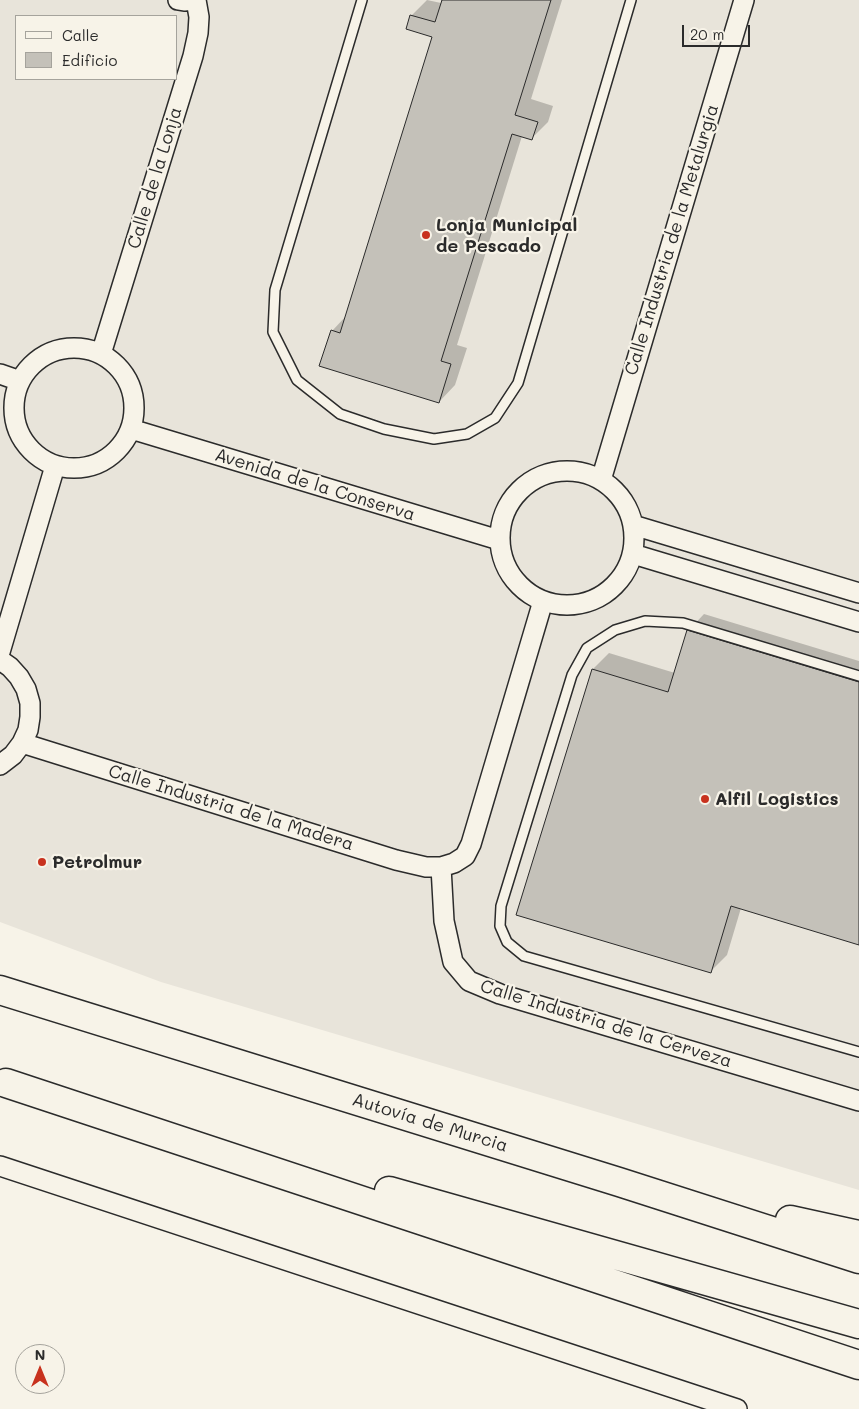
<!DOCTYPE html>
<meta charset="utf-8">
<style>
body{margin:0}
#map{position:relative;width:859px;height:1409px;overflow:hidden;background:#f7f3e8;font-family:Mali,sans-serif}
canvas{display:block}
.legend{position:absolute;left:15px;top:15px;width:162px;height:65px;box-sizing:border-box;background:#f7f3e8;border:1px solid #a5a39c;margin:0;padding:6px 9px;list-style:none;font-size:15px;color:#2b2b2b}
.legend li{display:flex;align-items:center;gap:10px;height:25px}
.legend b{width:25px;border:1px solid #a5a39c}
.north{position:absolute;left:15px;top:1344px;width:50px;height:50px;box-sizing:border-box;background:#f7f3e8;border:1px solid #a5a39c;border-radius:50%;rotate:0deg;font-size:14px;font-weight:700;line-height:20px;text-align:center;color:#2b2b2b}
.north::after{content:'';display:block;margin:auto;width:18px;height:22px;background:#c8321e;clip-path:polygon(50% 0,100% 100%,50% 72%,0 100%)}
.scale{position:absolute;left:682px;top:25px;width:68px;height:22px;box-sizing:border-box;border:2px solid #2b2b2b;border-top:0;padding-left:6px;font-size:15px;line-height:18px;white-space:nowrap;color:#2b2b2b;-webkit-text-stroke:4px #f7f3e8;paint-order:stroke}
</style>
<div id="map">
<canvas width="859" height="1409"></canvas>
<ul class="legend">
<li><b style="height:6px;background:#f7f3e8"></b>Calle</li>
<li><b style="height:14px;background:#c4c1b9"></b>Edificio</li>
</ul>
<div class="north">N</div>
<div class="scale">20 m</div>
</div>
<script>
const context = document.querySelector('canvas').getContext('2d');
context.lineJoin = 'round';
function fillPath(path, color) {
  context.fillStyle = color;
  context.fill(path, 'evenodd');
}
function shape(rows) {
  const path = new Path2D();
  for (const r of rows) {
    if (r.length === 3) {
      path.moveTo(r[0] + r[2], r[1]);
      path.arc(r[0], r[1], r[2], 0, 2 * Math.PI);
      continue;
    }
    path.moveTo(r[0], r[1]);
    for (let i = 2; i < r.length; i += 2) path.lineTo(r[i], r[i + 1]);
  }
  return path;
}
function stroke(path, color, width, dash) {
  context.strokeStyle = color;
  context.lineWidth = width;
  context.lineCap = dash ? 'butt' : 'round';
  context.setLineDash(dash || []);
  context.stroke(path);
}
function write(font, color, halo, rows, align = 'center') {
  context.font = font + ' Mali,sans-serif';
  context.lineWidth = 4.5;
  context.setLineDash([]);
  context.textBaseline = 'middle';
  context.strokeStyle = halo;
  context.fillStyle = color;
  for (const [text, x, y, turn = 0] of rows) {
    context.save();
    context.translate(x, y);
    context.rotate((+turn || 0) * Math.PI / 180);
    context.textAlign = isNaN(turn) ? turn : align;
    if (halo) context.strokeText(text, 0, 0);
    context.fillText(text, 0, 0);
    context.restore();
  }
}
fillPath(shape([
 [0,0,859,0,859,1190,161,982,0,922],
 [16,16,176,16,176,79,16,79]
]), '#e8e4da');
fillPath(shape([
 [427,0,441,3,443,0,562,0,531,99,553,106,548,122,532,138,522,136,457,345,467,348,455,385,439,402,332,331,347,315,434,36,408,28,412,15],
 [704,614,859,661,859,944,741,908,727,955,710,972,593,669,609,653,675,673,688,631]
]), '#0003');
const building = shape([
 [442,0,551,0,515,115,538,122,532,140,512,134,441,361,451,364,439,403,319,366,331,330,340,333,432,37,406,29,410,15,435,22,442,0],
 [687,630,859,682,859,945,731,906,711,973,516,915,592,669,668,692,687,630]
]);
fillPath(building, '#c4c1b9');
stroke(building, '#2b2b2b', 1);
const service = shape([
 [362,0,275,290,273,332,297,380,340,414,384,429,434,439,467,434,495,418,518,383,631,0],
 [859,676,683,623,645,621,615,630,587,648,572,675,501,906,500,926,507,942,524,956,859,1052]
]);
const minor = shape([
 [178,0,184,1,193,0],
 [74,408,60],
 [101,354,193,56,198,33,199,17,196,0],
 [0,374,20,381],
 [131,429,499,540],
 [567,538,67],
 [601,480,744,0],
 [633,525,859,593],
 [633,554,859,622],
 [0,652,55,466],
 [0,660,10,667,19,677,26,689,30,703,30,717,28,730,22,743,13,755,0,765],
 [22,743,396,860,426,867,441,867,454,863,465,856,471,844,543,601],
 [441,867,444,921,448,939,453,962,469,981,500,994,859,1101],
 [0,1166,737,1409]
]);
const motorway = shape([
 [0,990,619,1182,859,1259],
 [6,1083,859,1365],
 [389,1191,859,1324],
 [790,1220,859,1235]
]);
stroke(service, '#2b2b2b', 12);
stroke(minor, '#2b2b2b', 22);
stroke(motorway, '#2b2b2b', 31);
stroke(service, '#f7f3e8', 9);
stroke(minor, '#f7f3e8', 19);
stroke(motorway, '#f7f3e8', 28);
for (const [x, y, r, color] of [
 [426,235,5,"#c8321e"],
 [705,799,5,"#c8321e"],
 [42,862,5,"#c8321e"]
]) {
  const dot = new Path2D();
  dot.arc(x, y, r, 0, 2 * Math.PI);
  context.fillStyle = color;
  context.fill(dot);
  stroke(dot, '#f7f3e8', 2);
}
write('18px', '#2b2b2b', '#f7f3e8', [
 ["Calle de la Lonja",155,178,-73],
 ["Calle Industria de la Metalurgia",672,240,-73],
 ["Avenida de la Conserva",315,485,17],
 ["Calle Industria de la Madera",231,808,17],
 ["Calle Industria de la Cerveza",606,1024,17],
 ["Autovía de Murcia",430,1123,17]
]);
write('bold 18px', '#2b2b2b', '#f7f3e8', [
 ["Lonja Municipal",436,225],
 ["de Pescado",436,246],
 ["Alfil Logistics",715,799],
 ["Petrolmur",52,862]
], 'left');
</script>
